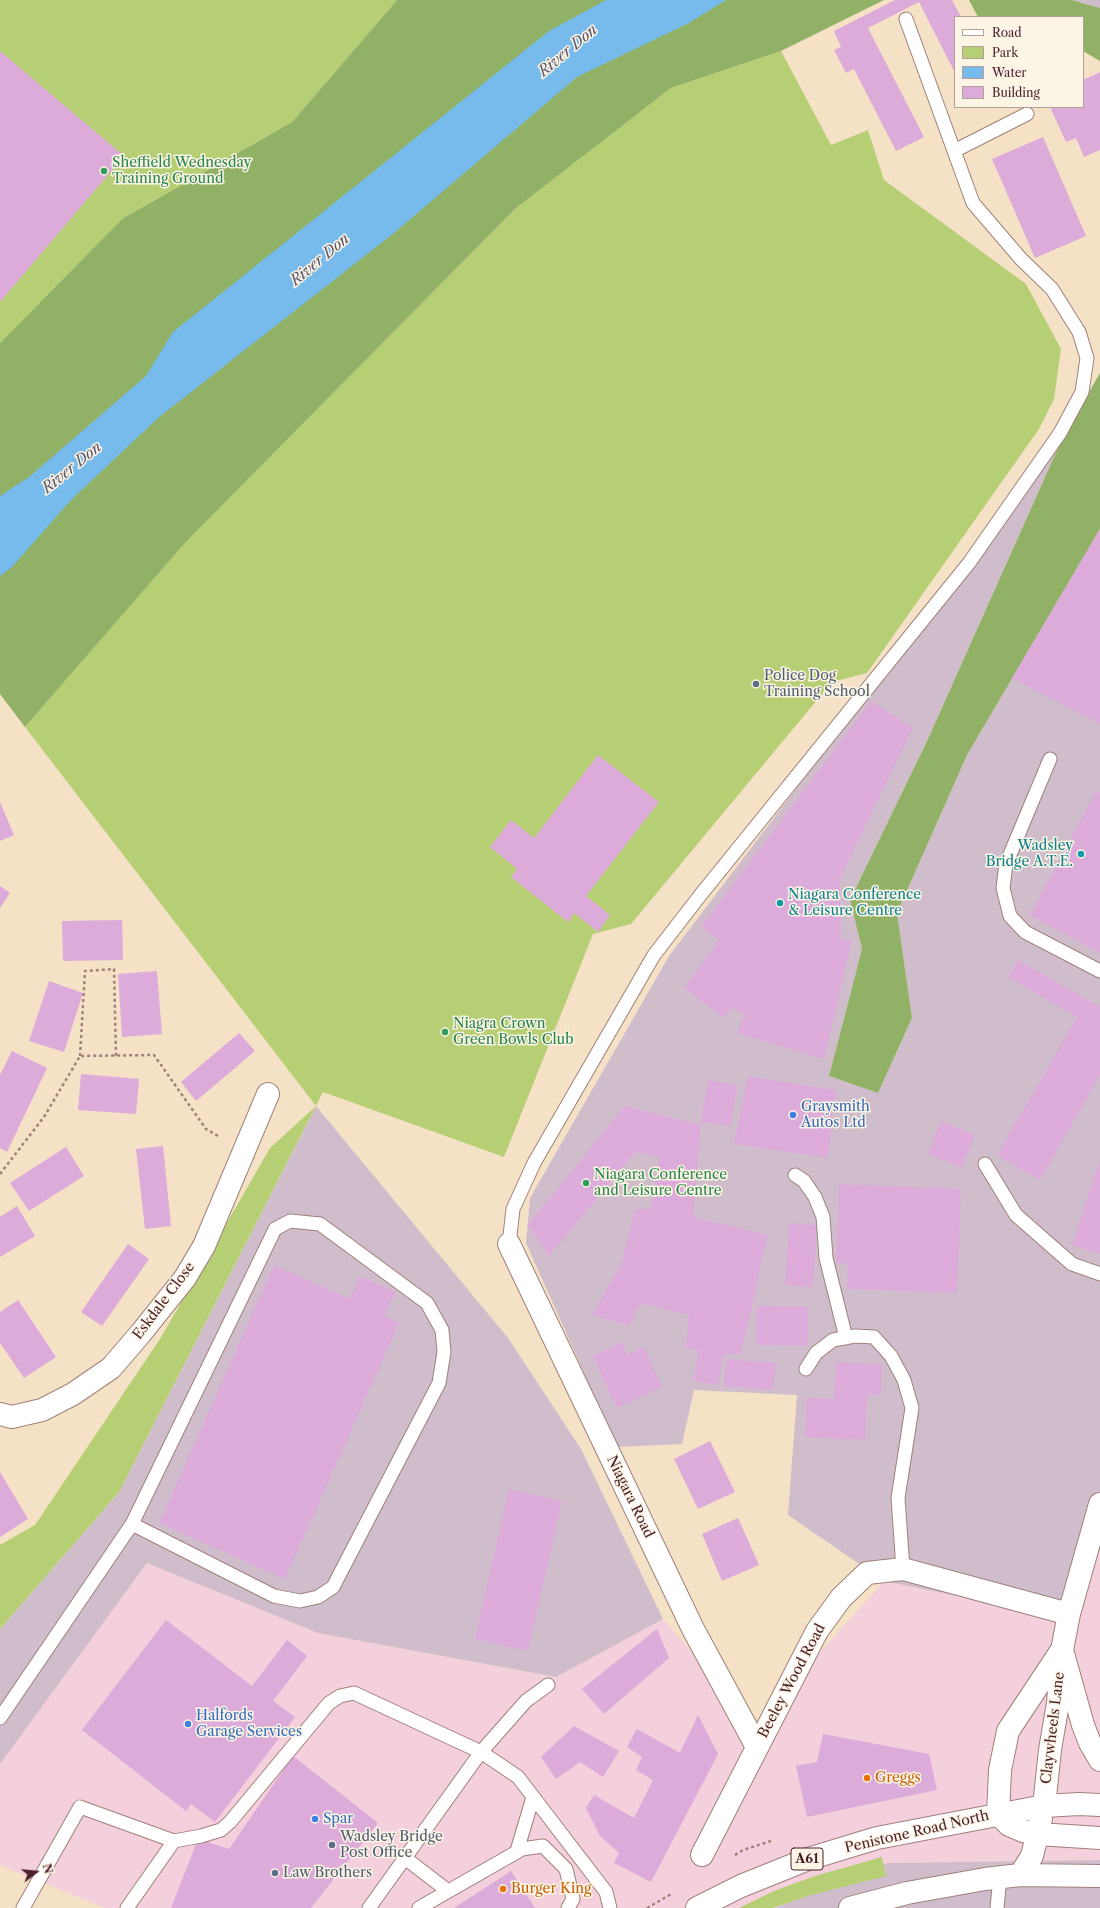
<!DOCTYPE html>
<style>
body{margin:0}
#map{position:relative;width:1100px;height:1908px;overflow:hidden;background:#f5e1c6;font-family:"Libre Caslon Text",serif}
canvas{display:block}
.legend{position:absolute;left:954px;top:16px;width:130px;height:92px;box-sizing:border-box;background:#fcf5e5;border:1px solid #b59f9b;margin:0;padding:5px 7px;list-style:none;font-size:12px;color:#4a1f2b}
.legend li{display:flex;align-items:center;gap:8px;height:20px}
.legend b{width:20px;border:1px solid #b59f9b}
.north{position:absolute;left:16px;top:1852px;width:40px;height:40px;-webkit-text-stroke:3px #fcf5e5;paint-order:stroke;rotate:74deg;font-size:11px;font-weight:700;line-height:16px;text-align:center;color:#4a1f2b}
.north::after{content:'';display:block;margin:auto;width:14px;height:18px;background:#4a1f2b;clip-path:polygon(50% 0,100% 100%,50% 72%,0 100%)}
</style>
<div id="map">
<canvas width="1100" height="1908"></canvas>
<ul class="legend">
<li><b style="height:5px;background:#fff"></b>Road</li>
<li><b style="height:11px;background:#b7cf74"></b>Park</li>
<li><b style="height:11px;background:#77baec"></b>Water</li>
<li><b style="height:11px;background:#dcabd9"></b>Building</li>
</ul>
<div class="north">N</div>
</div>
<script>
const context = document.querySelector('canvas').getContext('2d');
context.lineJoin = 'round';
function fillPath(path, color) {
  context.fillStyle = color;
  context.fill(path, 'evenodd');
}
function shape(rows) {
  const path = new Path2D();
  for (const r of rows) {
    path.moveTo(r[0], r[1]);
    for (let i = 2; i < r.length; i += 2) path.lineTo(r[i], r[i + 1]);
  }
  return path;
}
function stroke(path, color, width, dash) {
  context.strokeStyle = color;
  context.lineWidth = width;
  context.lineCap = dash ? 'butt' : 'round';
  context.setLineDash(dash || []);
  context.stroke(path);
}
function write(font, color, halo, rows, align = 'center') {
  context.font = font + ' "Libre Caslon Text",serif';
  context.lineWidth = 3;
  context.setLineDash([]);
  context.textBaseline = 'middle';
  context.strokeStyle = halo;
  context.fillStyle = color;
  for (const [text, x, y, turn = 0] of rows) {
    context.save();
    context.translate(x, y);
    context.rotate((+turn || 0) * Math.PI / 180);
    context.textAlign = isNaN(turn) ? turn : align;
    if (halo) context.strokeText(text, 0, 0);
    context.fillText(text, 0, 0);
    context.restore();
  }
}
fillPath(shape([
 [1100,1507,1100,1860,888,1863,775,1908,105,1908,0,1865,0,1764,147,1563,318,1633,556,1677,663,1619,765,1737,788,1688,884,1581,1060,1617]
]), '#f4cfdc');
fillPath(shape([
 [1072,0,1100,0,1100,8],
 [1062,439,928,739,850,900,862,949,829,1076,878,1093,912,1018,897,913,967,755,1100,529,1100,1507,1060,1617,884,1581,788,1515,797,1395,694,1390,682,1444,617,1447,526,1243,530,1198,669,956],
 [316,1106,508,1338,581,1449,663,1619,556,1677,318,1633,147,1563,0,1764,0,1629,119,1492],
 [1100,1860,1100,1908,775,1908,888,1863]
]), '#d0bdcc');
fillPath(shape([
 [0,0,397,0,292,122,122,219,0,343],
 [781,51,831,145,868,130,884,180,1026,284,1061,349,1054,399,1039,429,867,673,832,682,631,924,593,934,504,1157,323,1092,119,1492,0,1629,0,1545,35,1525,160,1339,270,1148,316,1106,25,727,185,543,515,209,671,88],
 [882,1857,886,1876,811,1895,773,1908,739,1908,774,1891,815,1876]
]), '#b7cf74');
fillPath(shape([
 [397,0,884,0,781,51,671,88,515,209,185,543,25,727,0,694,0,343,122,219,292,122],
 [969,0,1072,0,1100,8,1100,61,1083,51,1083,17,978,17],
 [1100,373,1100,529,967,755,897,913,912,1018,878,1093,829,1076,862,949,850,900,928,739,1062,439]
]), '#91b266');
fillPath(shape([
 [606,0,726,0,689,23,577,77,394,233,158,418,71,500,12,567,0,576,0,496,29,477,146,376,173,332,549,31]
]), '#77baec');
fillPath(shape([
 [895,0,952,0,961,17,955,17,955,73,919,2,868,28,924,137,896,151,854,69,846,73,834,50,841,47,834,31],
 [0,51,124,156,0,302],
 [1100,72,1100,150,1084,157,1076,138,1066,142,1050,107,1083,107,1083,80],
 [1043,137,1086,236,1035,258,992,159],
 [1100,529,1100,724,1012,678],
 [871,701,913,728,840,878,841,940,852,940,824,1059,737,1033,745,1015,732,1008,724,1018,684,988,719,940,701,927],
 [598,755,659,802,586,896,610,915,598,932,574,913,568,922,511,877,517,869,490,847,511,820,534,838],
 [1096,791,1100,793,1100,953,1030,915],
 [0,802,14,835,0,841],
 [0,886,10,893,0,908],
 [122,920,123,960,63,961,62,921],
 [1018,960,1100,1007,1100,1075,1040,1180,997,1155,1077,1017,1008,977],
 [157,971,162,1034,122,1037,118,974],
 [49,981,83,993,64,1052,29,1041],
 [239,1033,255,1051,196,1101,181,1082],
 [12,1051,47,1068,7,1152,0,1148,0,1075],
 [81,1074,139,1079,136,1114,78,1110],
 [748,1076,836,1090,828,1158,734,1144],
 [708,1080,737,1085,731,1126,701,1122],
 [625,1106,701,1125,693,1217,768,1235,741,1354,723,1355,718,1385,694,1381,698,1350,686,1348,689,1315,640,1303,630,1326,592,1315,622,1262,635,1209,651,1209,659,1157,636,1152,549,1256,528,1225],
 [941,1121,975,1135,962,1168,928,1154],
 [163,1146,171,1226,145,1229,136,1149],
 [66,1147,84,1176,29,1211,10,1183],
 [1100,1159,1100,1254,1072,1245],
 [839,1184,961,1189,957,1293,847,1289,848,1263,836,1263],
 [17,1206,35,1236,0,1257,0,1217],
 [789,1223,817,1225,813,1287,785,1285],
 [128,1244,149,1259,102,1326,81,1312],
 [274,1265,350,1299,360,1276,395,1292,384,1316,399,1323,285,1579,159,1523],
 [18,1300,56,1357,24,1378,0,1343,0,1312],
 [757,1306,808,1307,808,1346,756,1345],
 [622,1342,627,1355,644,1347,662,1387,617,1408,593,1356],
 [726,1359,776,1363,773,1390,724,1386],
 [836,1362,882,1364,881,1395,867,1394,865,1440,805,1437,807,1397,834,1399],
 [710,1441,735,1492,698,1509,674,1459],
 [0,1472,28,1519,0,1537],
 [509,1489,562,1501,528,1651,475,1639],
 [738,1518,759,1565,722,1581,702,1534],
 [166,1620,252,1686,287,1640,307,1656,273,1701,295,1717,215,1822,191,1804,186,1811,82,1730],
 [657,1629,669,1658,604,1714,582,1689],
 [698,1715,718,1754,651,1882,614,1863,619,1853,600,1836,586,1808,594,1795,634,1818,653,1780,636,1770,642,1757,627,1747,637,1729,680,1753],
 [574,1726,619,1751,603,1777,580,1762,556,1779,541,1757],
 [823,1734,929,1754,937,1790,807,1817,796,1766,817,1762],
 [293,1756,378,1823,311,1908,171,1908,198,1839,229,1849],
 [511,1871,535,1908,454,1908]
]), '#dcabd9');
const lane = shape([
 [954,151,1027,114],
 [1050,759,1006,864,1003,888,1010,916,1025,932,1100,971],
 [985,1164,1016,1215,1072,1264,1100,1274],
 [795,1175,804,1181,815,1197,823,1217,826,1258,846,1338],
 [509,1244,513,1209,534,1163,654,955,702,893,969,563,1060,433,1082,392,1087,358,1079,332,1052,289,1021,259,973,203,906,19],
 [806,1369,816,1353,833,1340,855,1336,874,1337,891,1356,904,1380,912,1408,898,1498,903,1569],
 [0,1718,132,1524,275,1229,290,1221,320,1224,427,1303,442,1330,444,1352,439,1383,333,1587,318,1597,300,1601,274,1596,132,1524],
 [517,1851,533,1797],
 [405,1858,448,1891],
 [23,1908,80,1807,174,1841],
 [127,1908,174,1841,201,1836,221,1830,230,1822,329,1703,340,1696,354,1693,481,1752,518,1777,606,1892,610,1908],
 [369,1908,481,1752,526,1701,548,1685],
 [419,1908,522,1849,543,1846,566,1869,573,1899,568,1908],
 [997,1908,1000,1877]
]);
const street = shape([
 [509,1244,693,1629,757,1747],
 [0,1414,12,1417,42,1410,73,1394,111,1368,141,1333,185,1278,204,1246,268,1094],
 [1044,1806,1050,1750,1058,1703,1062,1650,1069,1614,1100,1504],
 [998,1814,1000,1770,1008,1731,1061,1651],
 [702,1855,817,1631,841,1598,867,1573,903,1569,1069,1614]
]);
const highway = shape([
 [1062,1650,1083,1725,1090,1743,1100,1760],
 [998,1814,1009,1825,1023,1831,1038,1834,1100,1838],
 [1020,1875,1032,1856,1041,1819],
 [697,1908,741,1886,808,1859,877,1838,1044,1806,1079,1804,1100,1805],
 [850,1908,907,1893,985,1879,1020,1875,1100,1876]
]);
stroke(lane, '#a08078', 15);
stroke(street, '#a08078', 24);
stroke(highway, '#a08078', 24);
stroke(shape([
 [80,1056,85,971,114,969,116,1056],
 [0,1174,44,1117,80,1056,154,1055,206,1129,220,1137],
 [735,1855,743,1850,771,1841],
 [647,1908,673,1893]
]), '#a08078', 2.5, [3, 3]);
stroke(lane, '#fff', 13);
stroke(street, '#fff', 22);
stroke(highway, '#fff', 22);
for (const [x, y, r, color] of [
 [104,171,4,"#2e9e5b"],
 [756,684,4,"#5c6f8a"],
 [1081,854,4,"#0f9aa8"],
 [780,903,4,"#0f9aa8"],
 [445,1032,4,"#2e9e5b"],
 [793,1115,4,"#3f7fe0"],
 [586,1183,4,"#2e9e5b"],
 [188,1724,4,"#3f7fe0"],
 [867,1778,4,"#e8710a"],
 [315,1819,4,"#3f7fe0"],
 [332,1845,4,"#5c6f8a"],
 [275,1873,4,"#5c6f8a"],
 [503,1889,4,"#e8710a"]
]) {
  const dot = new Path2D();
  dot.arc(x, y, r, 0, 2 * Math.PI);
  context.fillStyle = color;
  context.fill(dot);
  stroke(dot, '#fcf5e5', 1.5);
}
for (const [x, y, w] of [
 [807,1859,32]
]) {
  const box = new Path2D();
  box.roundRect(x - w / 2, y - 11, w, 22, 3);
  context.fillStyle = '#fcf5e5';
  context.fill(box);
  stroke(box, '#4a1f2b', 1);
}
write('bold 13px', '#4a1f2b', null, [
 ["A61",807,1859]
]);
write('14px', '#27864d', '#fcf5e5', [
 ["Sheffield Wednesday",112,163],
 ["Training Ground",112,179],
 ["Niagra Crown",453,1024],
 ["Green Bowls Club",453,1040],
 ["Niagara Conference",594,1175],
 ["and Leisure Centre",594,1191]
], 'left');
write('14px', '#4e5e75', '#fcf5e5', [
 ["Police Dog",764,676],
 ["Training School",764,692],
 ["Wadsley Bridge",340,1837],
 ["Post Office",340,1853],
 ["Law Brothers",283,1873]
], 'left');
write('14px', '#0d838f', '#fcf5e5', [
 ["Wadsley",1073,846],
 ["Bridge A.T.E.",1073,862],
 ["Niagara Conference",788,895,"left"],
 ["& Leisure Centre",788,911,"left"]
], 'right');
write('14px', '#366cbe', '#fcf5e5', [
 ["Graysmith",801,1107],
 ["Autos Ltd",801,1123],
 ["Halfords",196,1716],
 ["Garage Services",196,1732],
 ["Spar",323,1819]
], 'left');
write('14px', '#4a1f2b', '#fcf5e5', [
 ["Eskdale Close",164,1301,-53],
 ["Niagara Road",630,1497,64],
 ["Beeley Wood Road",792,1681,-62],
 ["Claywheels Lane",1053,1728,-83],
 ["Penistone Road North",917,1832,-13]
]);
write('14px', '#c56008', '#fcf5e5', [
 ["Greggs",875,1778],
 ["Burger King",511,1889]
], 'left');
write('italic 15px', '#5a556f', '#fcf5e5', [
 ["River Don",568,51,-40],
 ["River Don",320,260,-40],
 ["River Don",72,468,-39]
]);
</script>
